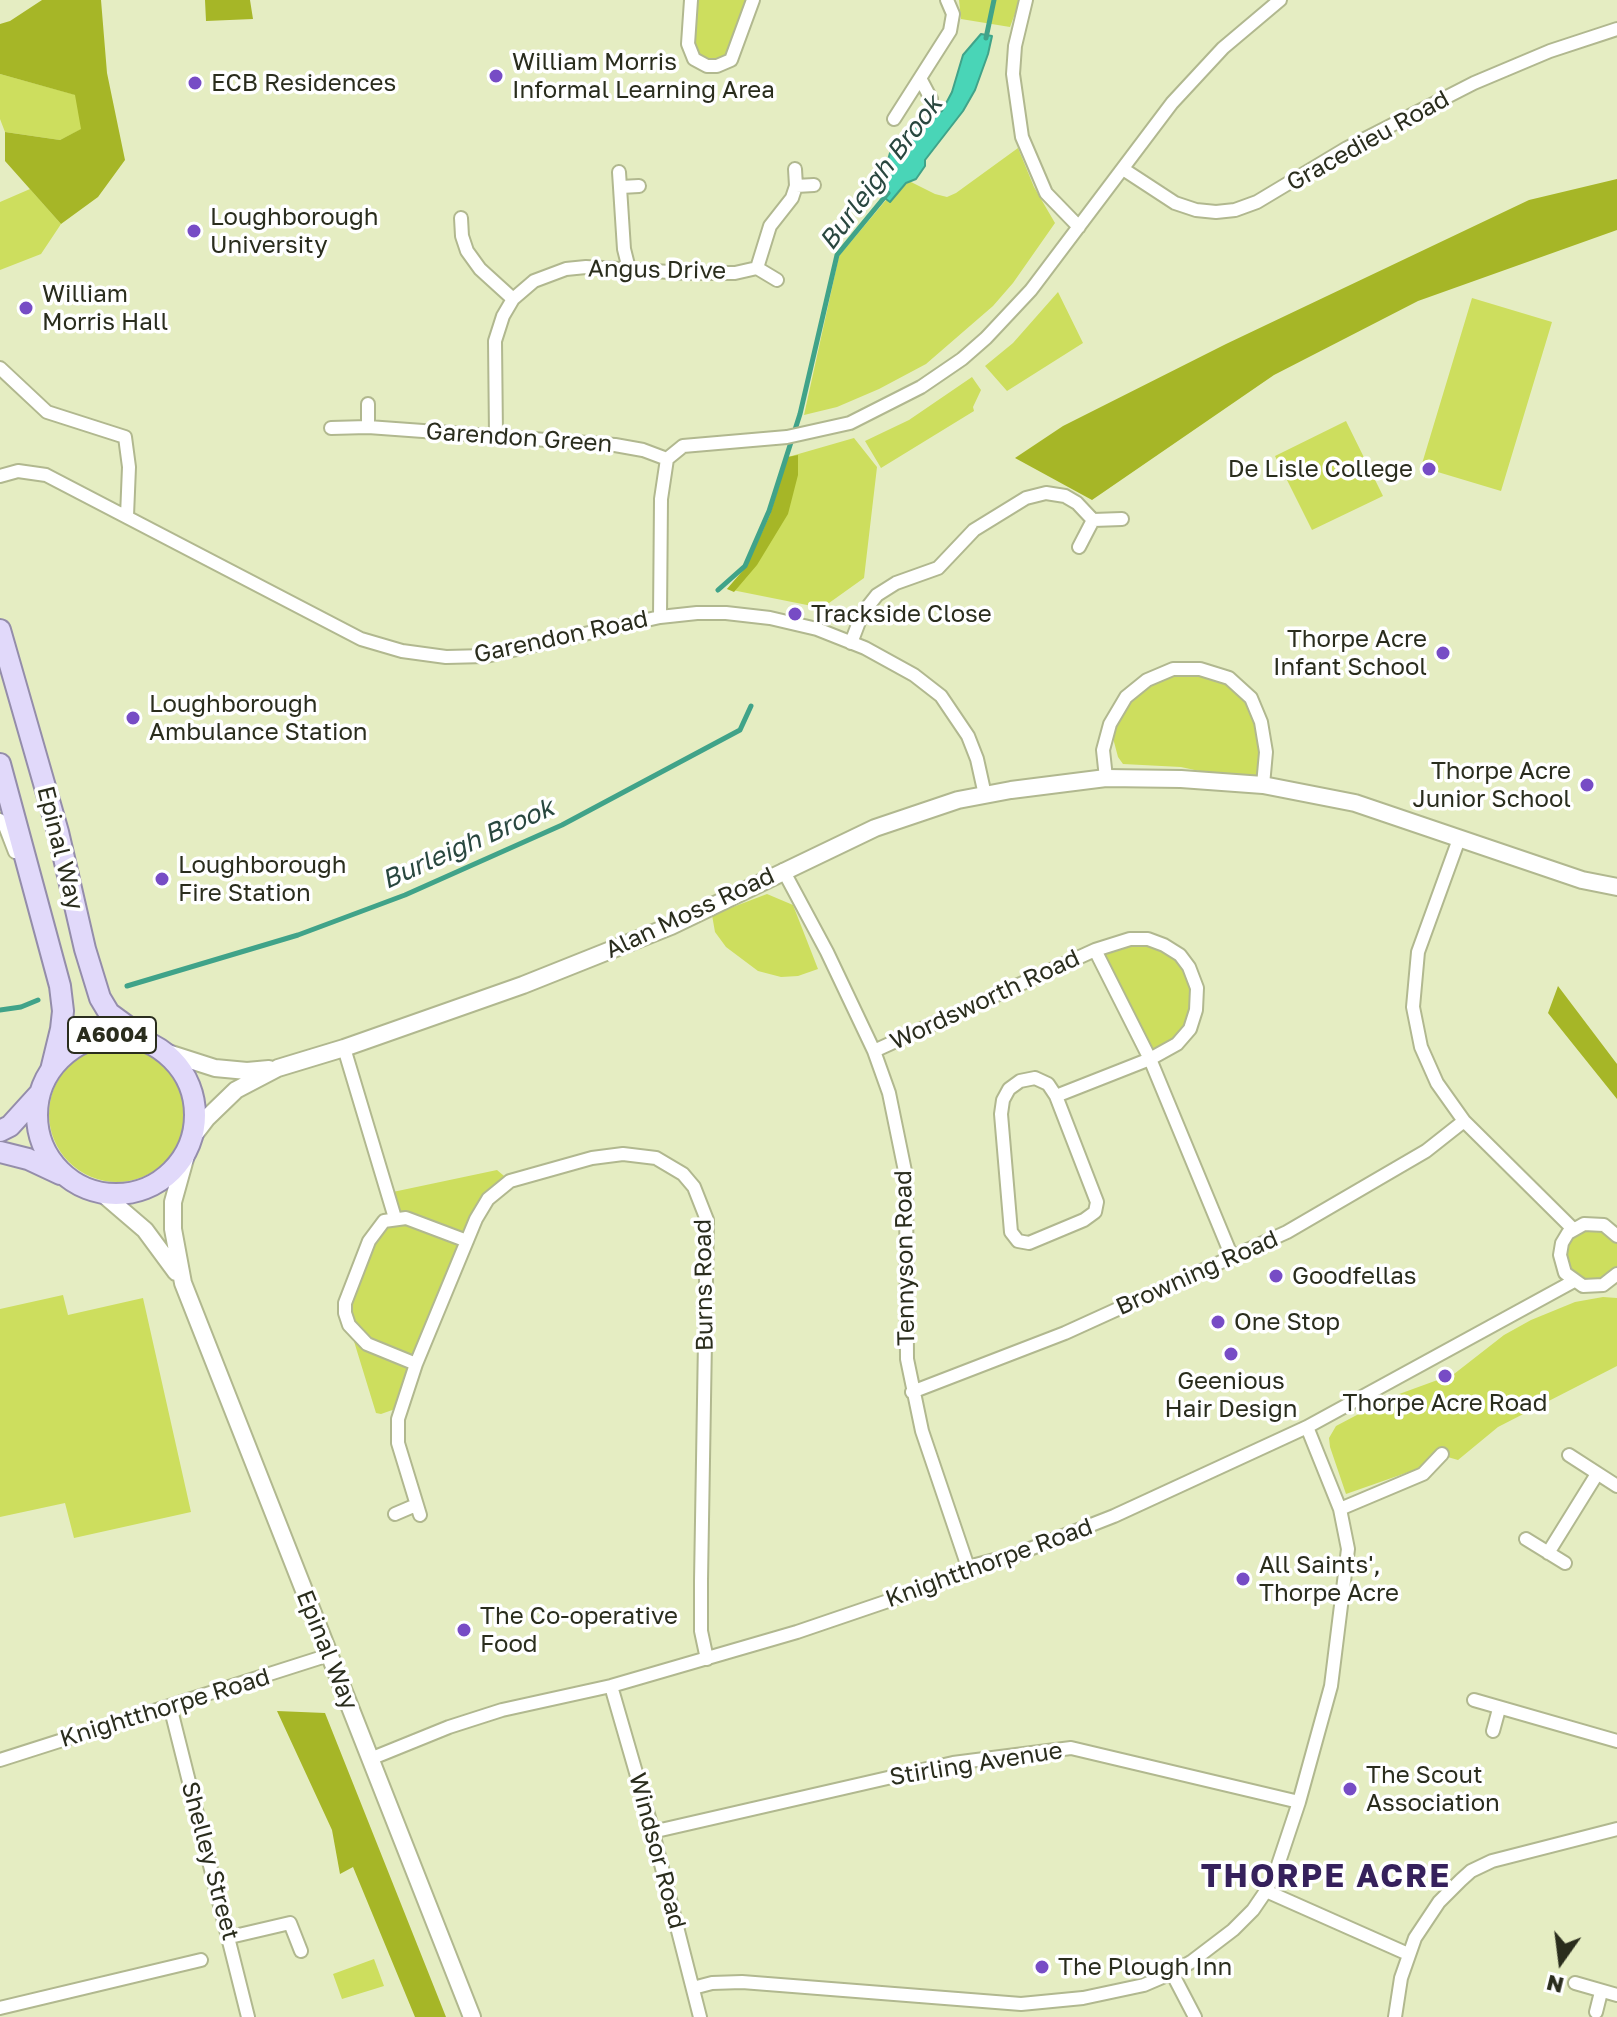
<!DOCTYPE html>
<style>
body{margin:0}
#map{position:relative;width:1617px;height:2017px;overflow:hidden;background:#e5edc2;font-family:"Golos Text",sans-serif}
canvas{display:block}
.north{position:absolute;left:1521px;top:1921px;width:80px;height:80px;-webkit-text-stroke:6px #fff;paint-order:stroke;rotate:194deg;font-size:22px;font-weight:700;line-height:32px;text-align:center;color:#2a2d1d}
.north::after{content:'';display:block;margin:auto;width:28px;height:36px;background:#2a2d1d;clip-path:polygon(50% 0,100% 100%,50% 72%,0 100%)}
</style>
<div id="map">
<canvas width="1617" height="2017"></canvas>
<div class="north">N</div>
</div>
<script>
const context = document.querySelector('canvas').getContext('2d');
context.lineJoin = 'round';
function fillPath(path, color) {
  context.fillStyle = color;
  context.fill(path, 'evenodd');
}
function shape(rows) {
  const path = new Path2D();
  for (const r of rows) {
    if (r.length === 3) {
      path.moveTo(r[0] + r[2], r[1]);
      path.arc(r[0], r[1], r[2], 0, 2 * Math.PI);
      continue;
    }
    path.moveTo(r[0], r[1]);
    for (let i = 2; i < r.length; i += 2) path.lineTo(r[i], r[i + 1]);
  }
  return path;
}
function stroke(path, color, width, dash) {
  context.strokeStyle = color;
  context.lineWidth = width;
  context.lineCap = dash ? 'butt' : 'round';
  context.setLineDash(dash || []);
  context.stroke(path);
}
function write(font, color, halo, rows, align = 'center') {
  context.font = font + ' "Golos Text",sans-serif';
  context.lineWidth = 7;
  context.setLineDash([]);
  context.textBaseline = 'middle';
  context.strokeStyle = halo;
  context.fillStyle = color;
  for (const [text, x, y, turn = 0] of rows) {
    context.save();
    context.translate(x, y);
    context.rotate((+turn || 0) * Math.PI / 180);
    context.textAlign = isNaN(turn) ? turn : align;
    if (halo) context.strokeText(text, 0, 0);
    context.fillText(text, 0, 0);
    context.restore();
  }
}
fillPath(shape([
 [696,0,747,0,728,53,717,61,708,60,698,55,694,47],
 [959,0,1020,0,1010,27,961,19],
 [0,74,76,95,82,129,60,140,5,132,0,119],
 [1018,148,1034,187,1055,223,1013,283,993,306,926,364,879,389,837,407,804,415,839,256,886,200,890,202,909,181,935,194,947,197,956,193],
 [30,189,61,224,41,254,0,270,0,202],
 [1058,292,1083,343,1007,391,985,366,1013,343],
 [1472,298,1552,322,1501,491,1421,467],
 [972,377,981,390,973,407,974,411,881,468,865,441,909,420],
 [1346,421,1383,496,1312,530,1275,456],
 [854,438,877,467,864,578,822,608,727,589,746,567,764,528,788,457],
 [1173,669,1229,678,1261,722,1263,785,1181,767,1123,764,1118,757,1109,723,1126,697],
 [767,894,793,905,818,969,798,976,781,977,758,971,726,947,715,932,712,915],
 [1130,939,1180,955,1197,988,1190,1029,1150,1059,1095,950],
 [117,1114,68],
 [497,1170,510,1181,488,1199,401,1407,381,1414,376,1413,349,1325,345,1303,369,1241,395,1218,388,1193],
 [1604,1225,1617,1236,1617,1274,1594,1287,1562,1267,1568,1233],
 [63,1295,68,1315,143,1298,191,1512,74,1538,65,1503,0,1517,0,1309],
 [1603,1297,1617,1298,1617,1366,1498,1427,1458,1460,1434,1453,1423,1467,1346,1494,1330,1447,1329,1438,1336,1426,1391,1397,1454,1374,1504,1335,1531,1320,1575,1302],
 [374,1959,384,1986,342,1999,333,1974]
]), '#cdde5e');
fillPath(shape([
 [42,0,101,0,107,73,125,160,98,197,61,224,5,161,5,132,60,140,81,129,75,95,0,74,0,24,10,21],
 [205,0,250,0,253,19,206,21],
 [1617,179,1617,230,1418,301,1274,375,1092,500,1015,458,1063,426,1226,344,1529,200],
 [798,455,798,475,788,514,757,565,734,592,727,589,746,567,770,515,788,457],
 [1558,986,1617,1064,1617,1099,1548,1013],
 [277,1711,325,1713,446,2017,415,2017,353,1867,340,1874,332,1830]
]), '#a6b627');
const water = shape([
 [981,34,992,36,988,54,975,90,963,111,925,160,925,166,916,179,906,183,890,202,878,193,890,153,901,136,942,111,952,92,963,55,981,34]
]);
fillPath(water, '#49d5b7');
stroke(water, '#40a389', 2);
stroke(shape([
 [986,38,994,0],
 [718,590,745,566,769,511,800,414,837,255,888,193],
 [127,986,298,935,405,895,562,825,740,730,751,706],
 [0,1010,21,1007,38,1000]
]), '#40a389', 5);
const minor = shape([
 [691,0,688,44,694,59,707,66,717,66,731,60,753,0],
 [1026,0,1015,46,1013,74,1022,137,1046,193,1079,227],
 [921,80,931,99],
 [894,119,950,31,953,14,947,0],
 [1123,169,1175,203,1196,210,1216,212,1235,210,1257,202,1347,148,1474,83,1550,51,1617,29],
 [619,172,624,249,629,269],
 [796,186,814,185],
 [621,187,639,186],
 [461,218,462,236,467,251,480,269,513,299],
 [757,268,770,226,792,198,796,186,795,169],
 [0,368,47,412,125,437,129,467,127,516],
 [368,427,368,404],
 [331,428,368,427,615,445,643,450,667,459],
 [496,435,495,341,503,316,513,299,534,281,566,269,586,267,687,273,735,273,757,268,777,280],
 [0,476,18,471,46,475,361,639,402,651,446,657,486,656,660,617,697,613,726,613,770,618,817,629,865,648,914,675,941,696,968,736,977,759,985,795],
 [1079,547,1093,520],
 [660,617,661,499,667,459,683,446,787,437,850,423,921,387,962,359,986,338,1031,290,1172,103,1223,48,1280,0],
 [851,643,862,614,877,595,896,583,938,568,974,530,1026,498,1046,493,1065,496,1077,503,1093,520,1122,519],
 [1106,778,1103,750,1110,724,1126,697,1147,680,1173,669,1200,669,1229,678,1251,698,1261,722,1266,752,1263,785],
 [0,820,5,826,15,852],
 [1459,839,1418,952,1413,1007,1421,1047,1437,1083,1464,1121,1573,1229],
 [783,870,827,952,874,1051,889,1093,906,1176,907,1359,922,1431,968,1567],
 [344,1048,395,1218],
 [874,1051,1095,950,1150,1059,1232,1257],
 [1035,1078,1048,1084,1056,1096,1097,1202,1095,1212,1084,1220,1029,1243,1018,1241,1011,1232,1001,1114,1003,1100,1009,1089,1020,1081,1035,1078],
 [1056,1096,1150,1059,1177,1044,1190,1029,1196,1010,1197,988,1189,967,1180,955,1164,945,1148,939,1130,939,1095,950],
 [1617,1236,1604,1225,1584,1224,1568,1233,1562,1243,1560,1255,1565,1273,1583,1286,1603,1285,1617,1274],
 [416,1364,367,1344,349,1325,345,1313,345,1303,369,1241,384,1221,406,1218,467,1241],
 [912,1392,1065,1333,1287,1232,1426,1151,1464,1121],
 [1569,1455,1617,1486],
 [1340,1509,1423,1474,1442,1454],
 [395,1514,416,1505],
 [420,1515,398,1443,398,1419,416,1364,476,1219,488,1199,510,1181,592,1158,623,1154,656,1158,683,1174,694,1187,707,1220,701,1581,701,1631,707,1659],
 [1526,1539,1565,1563],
 [1548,1553,1597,1474],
 [611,1686,650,1821,700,2017],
 [1474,1700,1617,1741],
 [170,1706,248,2017],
 [1493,1731,1499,1709],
 [370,1759,449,1727,502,1710,611,1686,797,1632,938,1584,968,1567,1017,1554,1114,1516,1307,1427,1574,1281],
 [0,1760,329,1655],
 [652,1832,953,1763,1071,1748,1299,1802],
 [1266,1891,1408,1954],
 [230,1937,290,1923,301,1951],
 [1172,1973,1195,2017],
 [1575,1983,1617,1995],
 [693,1988,712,1983,742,1982,1021,2004,1083,1998,1144,1985,1172,1973,1191,1962,1233,1930,1253,1910,1266,1891,1276,1871,1299,1802,1331,1686,1348,1549,1340,1509,1307,1427],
 [0,2008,201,1960],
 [1596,2012,1601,1992],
 [1395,2017,1401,1978,1415,1938,1439,1902,1461,1880,1471,1871,1492,1861,1617,1829]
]);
const tertiary = shape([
 [162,1051,215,1068,247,1071,269,1069],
 [191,1139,207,1118,236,1090,278,1068,344,1048,523,985,671,926,875,828,958,800,1011,790,1106,778,1181,779,1263,785,1355,803,1582,880,1617,887],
 [188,1148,173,1202,173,1229,183,1283,472,2017],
 [103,1194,145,1230,176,1272]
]);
const primary = shape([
 [0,630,58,832,85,949,100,998,109,1013,139,1035],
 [0,764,60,986,63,1011,61,1029,51,1070],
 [116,1115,79],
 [0,1131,10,1126,40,1093],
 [0,1152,28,1159,60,1174]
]);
stroke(minor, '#b1b88f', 16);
stroke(tertiary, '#b1b88f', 20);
stroke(primary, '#948daa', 24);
stroke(minor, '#fff', 12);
stroke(tertiary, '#fff', 16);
stroke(primary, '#e1d9fa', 20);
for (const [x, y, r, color] of [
 [496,76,8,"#774cc5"],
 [195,83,8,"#774cc5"],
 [194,231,8,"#774cc5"],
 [26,308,8,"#774cc5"],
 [1429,469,8,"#774cc5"],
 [795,614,8,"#774cc5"],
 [1443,653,8,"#774cc5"],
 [133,718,8,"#774cc5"],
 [1587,785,8,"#774cc5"],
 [162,879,8,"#774cc5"],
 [1276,1276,8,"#774cc5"],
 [1218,1322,8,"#774cc5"],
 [1231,1354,8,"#774cc5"],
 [1445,1376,8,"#774cc5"],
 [1243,1579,8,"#774cc5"],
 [464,1630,8,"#774cc5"],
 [1350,1789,8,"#774cc5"],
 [1042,1967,8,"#774cc5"]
]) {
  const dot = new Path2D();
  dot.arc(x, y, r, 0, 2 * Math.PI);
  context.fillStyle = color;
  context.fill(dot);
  stroke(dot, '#fff', 3);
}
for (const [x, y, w] of [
 [112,1035,88]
]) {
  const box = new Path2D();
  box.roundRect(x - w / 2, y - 18, w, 36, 6);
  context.fillStyle = '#fff';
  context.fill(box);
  stroke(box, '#2a2d1d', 2);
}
write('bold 22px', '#2a2d1d', null, [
 ["A6004",112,1035]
]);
write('24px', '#2a2d1d', '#fff', [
 ["William Morris",512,62],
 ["Informal Learning Area",512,90],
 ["ECB Residences",211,83],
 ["Loughborough",210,217],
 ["University",210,245],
 ["William",42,294],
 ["Morris Hall",42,322],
 ["De Lisle College",1413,469,"right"],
 ["Trackside Close",811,614],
 ["Thorpe Acre",1427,639,"right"],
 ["Infant School",1427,667,"right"],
 ["Loughborough",149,704],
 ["Ambulance Station",149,732],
 ["Thorpe Acre",1571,771,"right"],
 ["Junior School",1571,799,"right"],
 ["Loughborough",178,865],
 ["Fire Station",178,893],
 ["Goodfellas",1292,1276],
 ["One Stop",1234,1322],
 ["Geenious",1231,1381,"center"],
 ["Hair Design",1231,1409,"center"],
 ["Thorpe Acre Road",1445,1403,"center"],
 ["All Saints',",1259,1565],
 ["Thorpe Acre",1259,1593],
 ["The Co-operative",480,1616],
 ["Food",480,1644],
 ["The Scout",1366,1775],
 ["Association",1366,1803],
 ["The Plough Inn",1058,1967]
], 'left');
write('24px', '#2a2d1d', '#fff', [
 ["Gracedieu Road",1368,141,-29],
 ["Angus Drive",657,270,1],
 ["Garendon Green",519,438,4],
 ["Garendon Road",561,637,-12],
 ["Epinal Way",60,848,76],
 ["Alan Moss Road",690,913,-25],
 ["Wordsworth Road",985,1000,-25],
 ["Tennyson Road",905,1258,-91],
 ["Browning Road",1197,1273,-24],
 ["Burns Road",704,1285,-91],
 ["Knightthorpe Road",989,1563,-20],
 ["Epinal Way",327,1650,68],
 ["Knightthorpe Road",165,1708,-17],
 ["Stirling Avenue",976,1764,-9],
 ["Windsor Road",657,1851,75],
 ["Shelley Street",210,1861,75]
]);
write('italic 26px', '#29473f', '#fff', [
 ["Burleigh Brook",881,173,-53],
 ["Burleigh Brook",468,844,-24]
]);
context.letterSpacing = '2px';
write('bold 32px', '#36215c', '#fff', [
 ["THORPE ACRE",1326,1877]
]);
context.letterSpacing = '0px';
</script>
